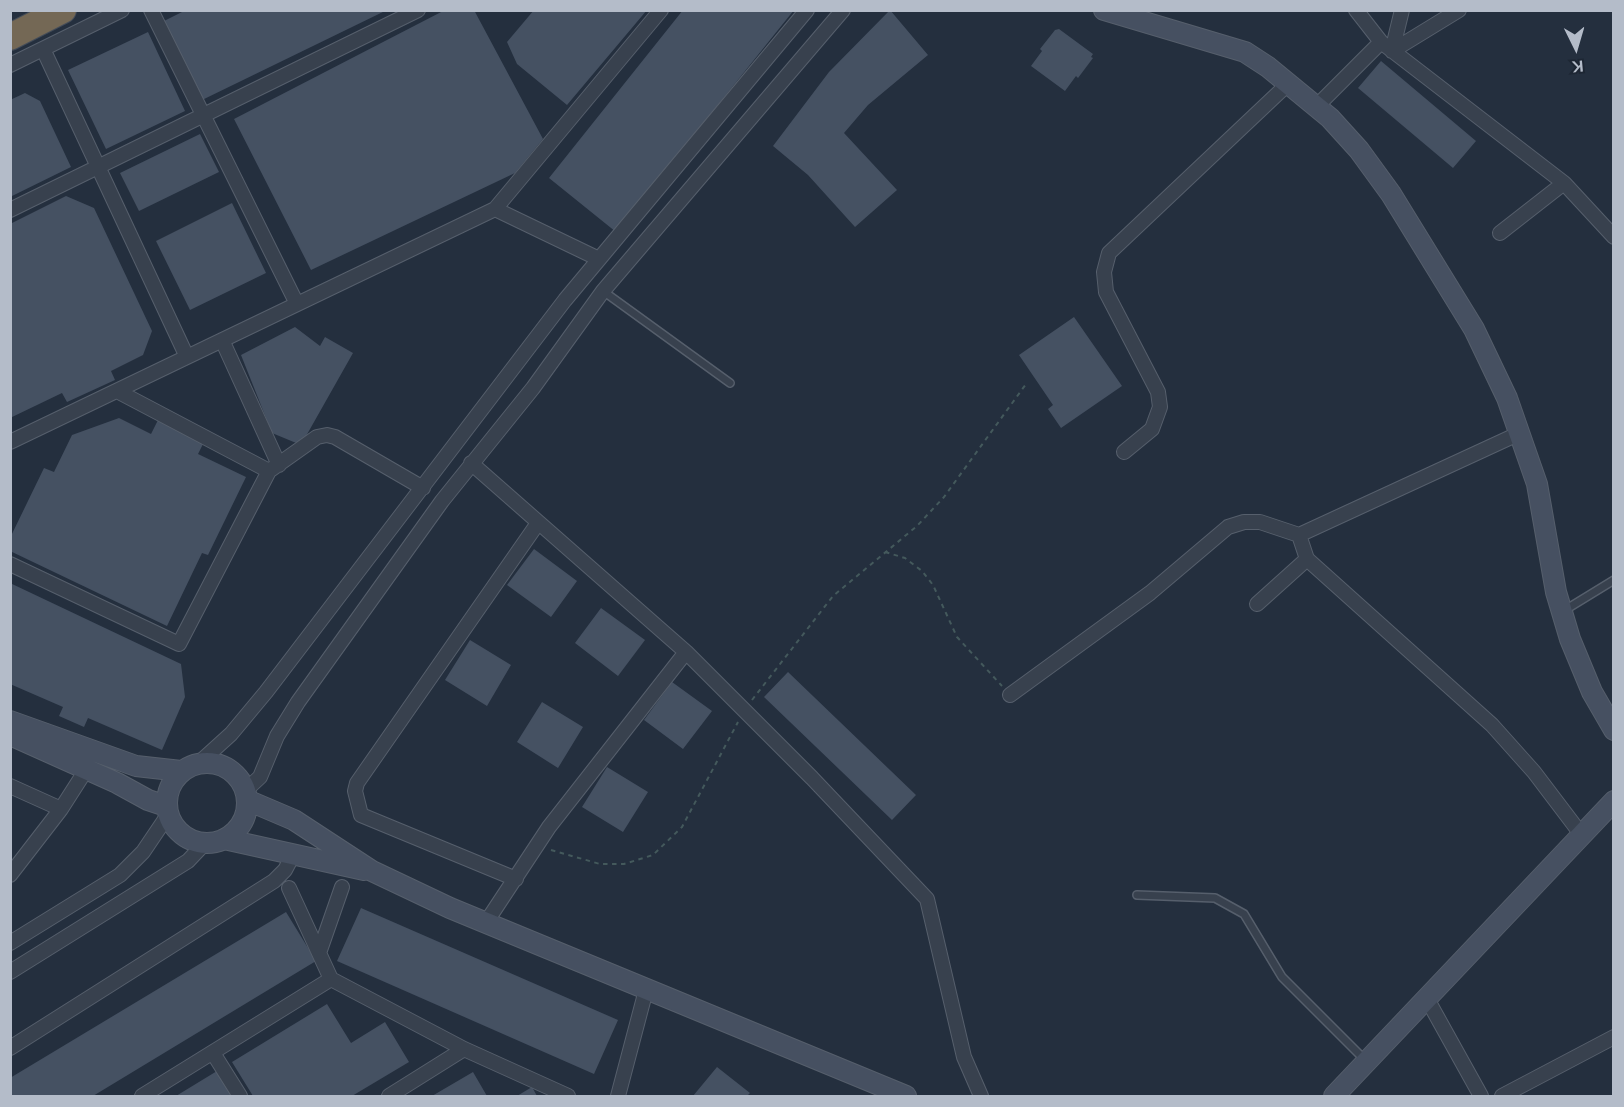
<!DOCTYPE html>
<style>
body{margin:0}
#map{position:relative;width:1624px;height:1107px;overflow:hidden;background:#242f3e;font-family:Arial,sans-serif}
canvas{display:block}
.frame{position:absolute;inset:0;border:12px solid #b4bcc9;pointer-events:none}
.north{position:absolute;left:1546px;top:18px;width:60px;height:60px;-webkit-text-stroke:4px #1d2633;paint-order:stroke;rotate:175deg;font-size:16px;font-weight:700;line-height:24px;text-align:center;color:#b4bcc9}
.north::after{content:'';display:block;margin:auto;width:21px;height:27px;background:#b4bcc9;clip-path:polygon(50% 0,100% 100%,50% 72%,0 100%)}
</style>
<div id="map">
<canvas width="1624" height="1107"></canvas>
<div class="frame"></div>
<div class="north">K</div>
</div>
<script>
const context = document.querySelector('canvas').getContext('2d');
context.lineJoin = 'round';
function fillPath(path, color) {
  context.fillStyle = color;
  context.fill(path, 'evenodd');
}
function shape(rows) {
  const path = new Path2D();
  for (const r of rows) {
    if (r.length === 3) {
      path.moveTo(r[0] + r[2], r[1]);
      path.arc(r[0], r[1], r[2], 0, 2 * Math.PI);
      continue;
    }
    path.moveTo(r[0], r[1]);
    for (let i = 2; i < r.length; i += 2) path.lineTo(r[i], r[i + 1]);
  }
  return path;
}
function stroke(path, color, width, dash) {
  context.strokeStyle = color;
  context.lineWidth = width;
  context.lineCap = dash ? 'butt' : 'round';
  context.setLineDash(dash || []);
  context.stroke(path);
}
fillPath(shape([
 [186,10,387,10,200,101,162,22],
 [445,10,474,10,543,139,515,173,311,270,234,119],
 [534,10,647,10,567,105,517,64,507,42],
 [683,10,794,10,616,232,549,178],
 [890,10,928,55,868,105,844,133,897,190,855,227,808,175,773,146,829,72],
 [1059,29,1093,54,1091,57,1093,58,1078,78,1076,76,1065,91,1031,66,1042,51,1040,49,1055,30],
 [148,32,185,111,106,149,68,70],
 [1381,61,1476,141,1453,168,1358,88],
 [25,93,40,101,71,167,10,197,10,100],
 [200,134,219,172,139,211,120,173],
 [66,196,94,208,152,331,143,355,111,371,115,380,67,402,62,393,10,418,10,224],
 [232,203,266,273,190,310,156,241],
 [1074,317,1122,386,1061,428,1048,409,1053,405,1019,355],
 [295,327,320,346,325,337,353,353,301,445,272,433,241,355],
 [119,418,151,434,158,420,204,442,198,454,246,477,208,555,202,553,167,626,10,551,10,538,44,468,54,472,72,435],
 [534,549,577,581,551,617,507,585],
 [10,583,181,664,185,697,162,750,88,718,84,727,59,716,63,707,10,684],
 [601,608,645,640,618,676,575,643],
 [470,640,511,665,487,706,445,680],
 [788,672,916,795,892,820,764,697],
 [672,682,712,711,683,749,644,720],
 [542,702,583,727,558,768,517,742],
 [607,767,648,792,623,832,582,807],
 [361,908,618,1020,594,1074,337,961],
 [286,912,316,961,93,1096,10,1096,10,1078],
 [327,1004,351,1043,385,1022,409,1062,352,1096,253,1096,232,1062],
 [717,1067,750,1093,747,1096,693,1096],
 [217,1071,232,1096,176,1096],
 [473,1072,487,1096,432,1096],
 [532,1087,537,1096,517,1096]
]), '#455162');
const lane = shape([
 [603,291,730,383],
 [1565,610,1614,580],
 [1137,895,1215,898,1244,914,1282,977,1366,1061]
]);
const street = shape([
 [151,10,297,304],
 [1356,10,1381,42,1564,183,1614,237],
 [43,49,187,357],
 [1392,51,1459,10],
 [1392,51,1402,10],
 [10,65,122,10],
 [1317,106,1381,42],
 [495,209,599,259],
 [10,210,418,10],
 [1500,233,1564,183],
 [222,340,279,465],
 [117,391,269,471],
 [10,442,495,209,661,10],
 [1124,452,1152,429,1160,407,1158,392,1106,292,1104,272,1109,253,1290,82],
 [471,463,686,652,812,778,927,899,964,1057,981,1096],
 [1299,535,1307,559,1492,725,1534,772,1581,834],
 [10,564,179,644,269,471,317,437,327,435,335,437,423,488],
 [1257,604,1307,559],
 [1010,695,1150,593,1228,527,1244,522,1260,522,1299,535,1520,433],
 [199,763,231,734,266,692,565,300,807,10],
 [10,786,61,809],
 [246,790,260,777,277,736,298,702,442,501,533,388,603,291,843,10],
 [10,875,61,809,86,770],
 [516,879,361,815,355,791,357,783,538,523],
 [289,888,331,979,464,1049,568,1096],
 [485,924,549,827,686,652],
 [10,943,120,875,143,852,168,815],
 [319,953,342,887],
 [10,972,188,861,205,843],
 [1426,997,1481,1096],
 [10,1048,274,881,285,870,293,855],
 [213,1053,240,1096],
 [142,1096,331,979],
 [389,1096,464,1049],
 [618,1096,646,990],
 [1502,1096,1614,1037]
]);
const secondary = shape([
 [1104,10,1245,52,1268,67,1330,118,1359,150,1391,194,1474,329,1507,398,1537,484,1556,592,1570,639,1592,692,1614,730],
 [10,721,136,766,181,771],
 [10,735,117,783,148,800,166,806],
 [207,803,40],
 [247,800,294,820,372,871,450,908,906,1096],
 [224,839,364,870],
 [1334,1096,1614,801]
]);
const highway = shape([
 [10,37,63,10]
]);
stroke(lane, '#565f6c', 10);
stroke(street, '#565f6c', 16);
stroke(secondary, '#565f6c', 22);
stroke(highway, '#434c59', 28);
stroke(shape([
 [885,552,905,558,922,571,933,585,957,637,1002,686],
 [752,700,833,596,917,526,944,497,1026,384],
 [551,850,600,864,624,864,653,855,682,827,738,722]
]), '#44595c', 2, [4.5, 4.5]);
stroke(lane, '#38414e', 7);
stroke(street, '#38414e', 14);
stroke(secondary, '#465061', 20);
stroke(highway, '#746855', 26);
</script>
